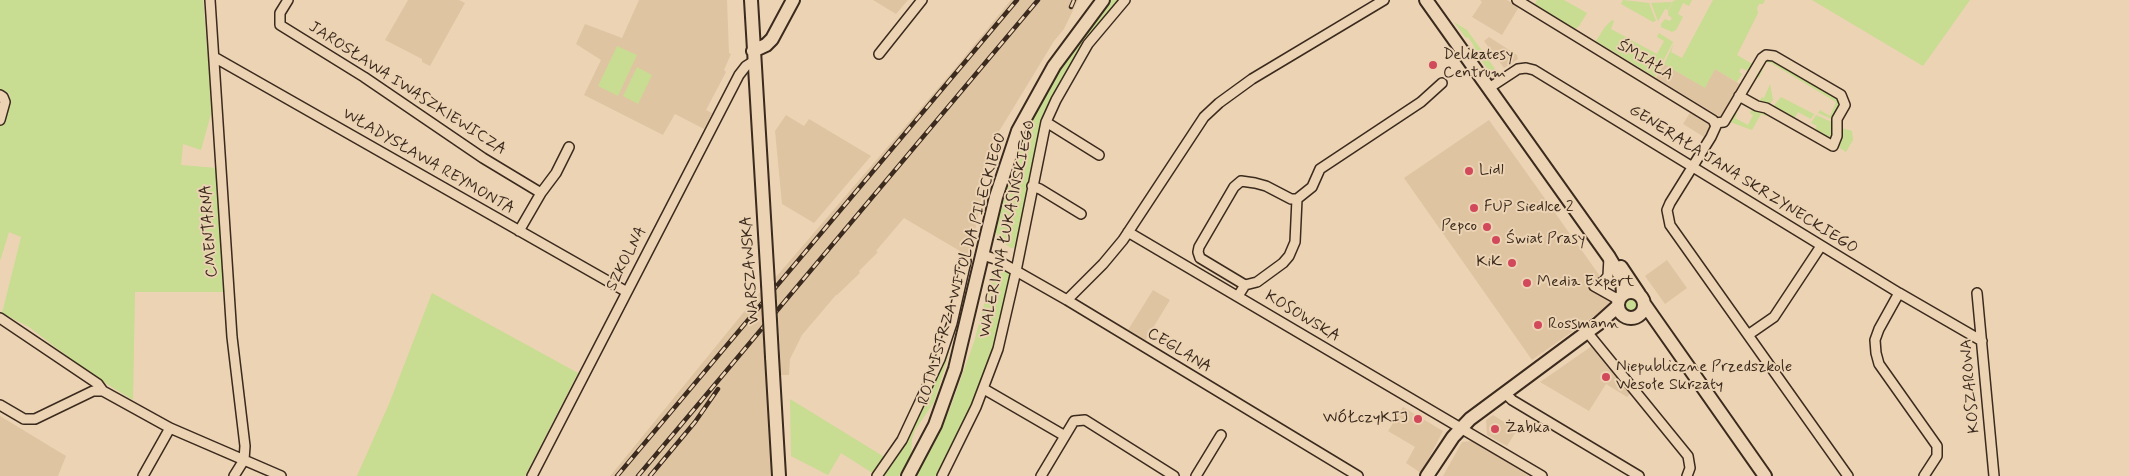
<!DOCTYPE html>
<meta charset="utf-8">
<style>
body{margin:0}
canvas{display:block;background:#ebd3b3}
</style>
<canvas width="2129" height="476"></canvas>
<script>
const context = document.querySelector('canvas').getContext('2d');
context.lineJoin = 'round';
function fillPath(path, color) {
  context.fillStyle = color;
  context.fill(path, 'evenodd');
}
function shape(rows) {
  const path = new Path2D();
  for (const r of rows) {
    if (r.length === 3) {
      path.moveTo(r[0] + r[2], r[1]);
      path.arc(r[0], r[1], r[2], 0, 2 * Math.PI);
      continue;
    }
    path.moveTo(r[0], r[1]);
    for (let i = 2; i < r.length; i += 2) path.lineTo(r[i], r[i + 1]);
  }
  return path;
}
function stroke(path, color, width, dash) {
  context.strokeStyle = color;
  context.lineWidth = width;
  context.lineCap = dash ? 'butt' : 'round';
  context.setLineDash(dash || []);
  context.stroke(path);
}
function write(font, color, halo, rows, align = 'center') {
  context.font = font + ' Mynerve,sans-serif';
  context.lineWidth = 4;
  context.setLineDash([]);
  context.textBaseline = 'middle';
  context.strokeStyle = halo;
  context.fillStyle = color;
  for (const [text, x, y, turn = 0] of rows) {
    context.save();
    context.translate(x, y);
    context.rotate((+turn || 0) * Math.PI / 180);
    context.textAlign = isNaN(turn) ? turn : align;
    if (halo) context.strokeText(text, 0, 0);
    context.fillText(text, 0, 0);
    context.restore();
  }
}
fillPath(shape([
 [408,0,459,0,465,3,430,66,422,62,422,59,385,40],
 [639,0,727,0,729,53,731,54,724,70,726,72,706,110,712,113,704,129,675,114,663,135,584,95,601,60,576,44,585,24,622,38],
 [873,0,908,0,896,14],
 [1011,0,1078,0,1064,29,1054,41,992,143,970,257,904,218,876,251,878,252,859,271,860,273,837,295,836,295,802,335,790,359,789,375,779,375,780,350,776,277,956,67],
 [1480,0,1507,0,1519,7,1502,35,1472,17,1482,2],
 [1489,37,1517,55,1518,59,1504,68,1484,41],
 [1664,64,1704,87,1715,69,1740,84,1722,118,1656,78],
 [1691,111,1709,123,1710,126,1704,137,1683,124],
 [786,115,804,126,809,119,871,156,814,223,782,204,775,131],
 [1489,120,1612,293,1610,305,1532,360,1404,178],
 [1667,260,1687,288,1665,304,1645,276],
 [1153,290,1170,300,1145,341,1128,330],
 [761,291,772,476,610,476,611,475],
 [1592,346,1631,393,1627,397,1606,384,1589,411,1540,382],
 [1403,407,1443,431,1421,473,1406,463,1415,447,1388,431],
 [1493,415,1517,430,1507,446,1487,435,1486,420],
 [0,416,66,456,58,476,0,476],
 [1472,441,1510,464,1529,476,1443,476,1462,442]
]), '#dfc4a2');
fillPath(shape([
 [0,0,203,0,212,110,201,150,183,144,181,165,217,168,223,292,135,292,133,400,92,375,29,327,2,313,21,237,9,232,0,261,0,127,10,94,0,91],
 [1110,0,1121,0,1049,107,1018,247,1011,248,997,238,997,233,995,232,1011,171,1023,136,1051,79,1092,21],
 [1537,0,1564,0,1587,13,1579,26,1575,29,1535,4],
 [1623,0,1649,3,1656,21,1653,22,1621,4],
 [1677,0,1692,0,1689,6,1683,3,1678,14,1683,17,1676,30,1672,32,1661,27,1661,24,1665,19,1670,21,1672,18,1668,15,1668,11,1673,1],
 [1713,0,1765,0,1763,4,1759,4,1757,8,1758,13,1737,55,1754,65,1752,70,1748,68,1747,71,1741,68,1739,72,1742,74,1737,82,1715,69,1705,88,1664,64,1674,43,1671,52,1682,58],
 [1812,0,1970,0,1923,66],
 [1672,2,1668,10,1665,9,1658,21,1651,3],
 [1612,20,1614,21,1611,29,1657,54,1664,41,1657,37,1659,33,1673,42,1655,77,1596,41,1605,27],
 [1454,22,1467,30,1498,73,1492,75,1472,48,1474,46,1468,37,1466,38],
 [617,46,637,55,618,96,598,86],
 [1768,56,1840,97,1843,102,1834,120,1818,113,1820,110,1830,116,1836,102,1771,63,1766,62,1759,78,1757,77,1754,83,1752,81],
 [637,67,652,75,638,104,623,96],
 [1770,84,1773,100,1768,106,1757,104,1747,98,1746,92,1748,85,1752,86,1747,94,1759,102,1762,97,1764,98],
 [1781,97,1814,114,1811,119,1798,112,1793,121,1772,108],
 [1743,103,1768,113,1766,116,1761,114,1752,130,1730,122,1730,119,1734,112,1737,114,1735,118,1748,125,1753,115,1750,113,1752,109],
 [1816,115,1834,123,1835,131,1831,140,1813,133,1817,126,1811,123],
 [1841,128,1852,131,1853,140,1846,152,1840,148,1837,143],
 [969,265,946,364,934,402,915,430,912,439,911,456,899,476,880,476,929,391],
 [1000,266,1009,272,1011,277,999,330,982,382,939,476,916,476,934,444,950,409,974,342,994,267],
 [432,293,578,373,525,476,357,476,389,404],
 [1631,305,9],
 [790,399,886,458,874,474,841,453,828,475,791,456]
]), '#c8dc92');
const street = shape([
 [210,0,232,337,245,446,244,460,234,476],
 [288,0,280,13,280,25,364,77,483,158,541,193],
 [1517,0,1713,120,1716,126,1711,137,1670,203,1667,210,1670,225,1848,476],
 [879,54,922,0],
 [214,57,627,292],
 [1489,88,1518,69,1526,68,1534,70,1899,293,1982,341],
 [0,95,3,97,5,102,0,120],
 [1046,122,1099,155],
 [1715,123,1724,122,1762,58,1766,55,1774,56,1841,95,1845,105,1837,119,1837,136,1833,146,1766,108,1757,106,1739,96],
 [1032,186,1040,189,1081,214],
 [519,231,541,193,556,173,569,147],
 [1128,232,1542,476],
 [983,255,995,259,1067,300,1358,476],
 [1245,285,1257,282,1283,263,1289,256,1295,242,1297,199],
 [1594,286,1603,282,1608,276,1609,257],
 [1594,286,1619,300],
 [1899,293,1879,329,1875,340,1876,353,1879,364,1937,446,1937,456,1924,476],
 [1977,293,1994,476],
 [1238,296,1245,285,1200,258,1198,252,1199,247,1234,187,1241,181,1255,183,1266,186,1291,199,1297,199,1312,187,1320,169,1421,102,1442,83],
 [1067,300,1103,264,1123,240,1204,117,1219,103,1252,79,1384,0],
 [0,318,98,384,103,391,170,428,281,476],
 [1587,332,1688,456,1690,468,1687,476],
 [1748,335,1774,317,1821,246],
 [984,389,1065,436,1074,421,1085,420,1174,476],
 [1505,393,1512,400,1639,476],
 [0,405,24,419,35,419,93,391,103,391],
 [143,476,170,428],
 [532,476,739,75,746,66,754,61],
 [877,476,902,440,940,359,952,323,966,261],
 [942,476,976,407,998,349,1016,271,1046,122,1056,100,1088,44,1125,0],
 [1041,476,1065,436],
 [1196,476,1221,435]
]);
const secondary = shape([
 [751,0,768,284],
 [1426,0,1609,257,1622,279,1623,295],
 [753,51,766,45,772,39,793,0],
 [1621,267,1639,294],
 [1631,305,13],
 [1645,305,1765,476],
 [772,357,779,476],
 [908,476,935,425,955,369,996,197,1018,131,1054,66,1103,0],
 [1427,476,1453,437,1470,419,1598,324,1618,306]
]);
stroke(street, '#3b2a1e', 12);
stroke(secondary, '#3b2a1e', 16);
stroke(street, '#ebd3b3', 9);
stroke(secondary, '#ebd3b3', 12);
const rail = shape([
 [1071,7,1074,0],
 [617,476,1017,0],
 [638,476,1038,0],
 [650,476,695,422,718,389]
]);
stroke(rail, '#3b2a1e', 4.5);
stroke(rail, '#ebd3b3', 2.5, [8]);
const secondaryBridge = shape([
 [768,284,772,357]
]);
stroke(secondaryBridge, '#3b2a1e', 16, []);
stroke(secondaryBridge, '#ebd3b3', 12);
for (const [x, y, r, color] of [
 [1433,65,5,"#d1495b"],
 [1469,171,5,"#d1495b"],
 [1474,208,5,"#d1495b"],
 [1487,227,5,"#d1495b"],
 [1496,240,5,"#d1495b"],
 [1512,263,5,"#d1495b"],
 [1527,283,5,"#d1495b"],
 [1538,325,5,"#d1495b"],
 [1606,377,5,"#d1495b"],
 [1418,419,5,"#d1495b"],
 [1495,429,5,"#d1495b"]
]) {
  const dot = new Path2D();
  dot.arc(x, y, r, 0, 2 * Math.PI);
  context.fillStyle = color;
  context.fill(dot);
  stroke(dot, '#ebd3b3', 2);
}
write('16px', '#3b2a1e', '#ebd3b3', [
 ["Delikatesy",1443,56],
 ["Centrum",1443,74],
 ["Lidl",1479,171],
 ["FUP Siedlce 2",1484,208],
 ["Pepco",1477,227,"right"],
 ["Świat Prasy",1506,240],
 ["KiK",1502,263,"right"],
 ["Media Expert",1537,283],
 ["Rossmann",1548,325],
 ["Niepubliczne Przedszkole",1616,368],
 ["Wesołe Skrzaty",1616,386],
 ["WÓŁczyKIJ",1408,419,"right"],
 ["Żabka",1505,429]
], 'left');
write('16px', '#3b2a1e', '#ebd3b3', [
 ["ŚMIAŁA",1645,61,31],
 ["JAROSŁAWA IWASZKIEWICZA",407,89,33],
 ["WŁADYSŁAWA REYMONTA",428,162,30],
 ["GENERAŁA JANA SKRZYNECKIEGO",1743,180,32],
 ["WALERIANA ŁUKASIŃSKIEGO",1008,229,-78],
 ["CMENTARNA",210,231,-94],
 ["SZKOLNA",627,259,-63],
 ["ROTMISTRZA WITOLDA PILECKIEGO",963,269,-74],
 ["WARSZAWSKA",751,270,-94],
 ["KOSOWSKA",1302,317,31],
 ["CEGLANA",1179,351,31],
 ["KOSZAROWA",1971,386,-95]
]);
</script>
